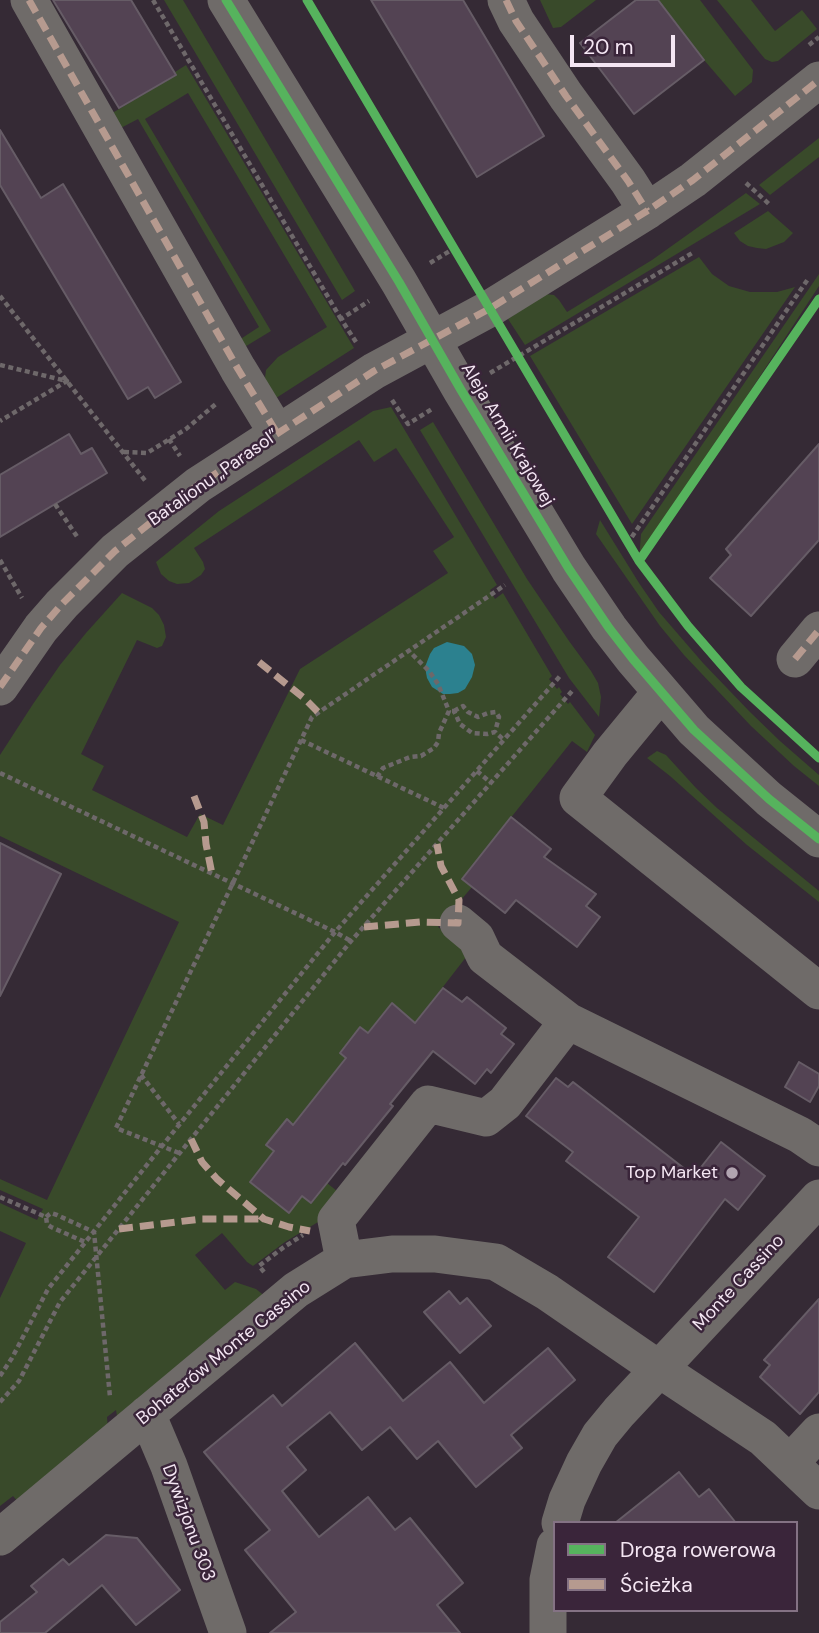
<!DOCTYPE html>
<meta charset="utf-8">
<style>
body{margin:0}
#map{position:relative;width:819px;height:1633px;overflow:hidden;background:#352a35;font-family:"DM Sans",sans-serif}
canvas{display:block}
.legend{position:absolute;left:553px;top:1521px;width:245px;height:91px;box-sizing:border-box;background:#3a253a;border:2px solid #847284;margin:0;padding:9px 12px;list-style:none;font-size:21px;color:#f4e6f3}
.legend li{display:flex;align-items:center;gap:14px;height:35px}
.legend b{width:35px;border:2px solid #847284}
.scale{position:absolute;left:570px;top:35px;width:105px;height:32px;box-sizing:border-box;border:4px solid #f4e6f3;border-top:0;padding-left:9px;font-size:21px;line-height:24px;white-space:nowrap;color:#f4e6f3;-webkit-text-stroke:5px #3a253a;paint-order:stroke}
</style>
<div id="map">
<canvas width="819" height="1633"></canvas>
<ul class="legend">
<li><b style="height:9px;background:#56b35d"></b>Droga rowerowa</li>
<li><b style="height:9px;background:#b69a8f"></b>Ścieżka</li>
</ul>
<div class="scale">20 m</div>
</div>
<script>
const context = document.querySelector('canvas').getContext('2d');
context.lineJoin = 'round';
function fillPath(path, color) {
  context.fillStyle = color;
  context.fill(path, 'evenodd');
}
function shape(rows) {
  const path = new Path2D();
  for (const r of rows) {
    path.moveTo(r[0], r[1]);
    for (let i = 2; i < r.length; i += 2) path.lineTo(r[i], r[i + 1]);
  }
  return path;
}
function stroke(path, color, width, dash) {
  context.strokeStyle = color;
  context.lineWidth = width;
  context.lineCap = dash ? 'butt' : 'round';
  context.setLineDash(dash || []);
  context.stroke(path);
}
function write(font, color, halo, rows, align = 'center') {
  context.font = font + ' "DM Sans",sans-serif';
  context.lineWidth = 5;
  context.setLineDash([]);
  context.textBaseline = 'middle';
  context.strokeStyle = halo;
  context.fillStyle = color;
  for (const [text, x, y, turn = 0] of rows) {
    context.save();
    context.translate(x, y);
    context.rotate((+turn || 0) * Math.PI / 180);
    context.textAlign = isNaN(turn) ? turn : align;
    if (halo) context.strokeText(text, 0, 0);
    context.fillText(text, 0, 0);
    context.restore();
  }
}
fillPath(shape([
 [164,0,183,0,355,291,342,300],
 [540,0,596,0,561,27,553,28],
 [658,0,700,0,753,70,752,82,735,96,704,60],
 [717,0,751,0,775,31,802,10,817,29,778,61,772,62,765,59,760,53],
 [186,65,354,348,273,400,265,378,266,370,278,357,327,327,188,93,145,119,271,331,243,348,239,340,259,327,138,119,117,130,109,115,176,75,175,72],
 [819,138,819,157,770,195,759,185],
 [746,193,760,204,525,345,508,319,545,294,554,295,559,300,567,312,652,260],
 [768,211,793,233,784,242,766,249,757,248,748,246,740,241,734,233],
 [699,257,712,274,729,286,750,292,777,292,795,287,632,524,530,356],
 [819,274,819,286,639,561,641,534],
 [391,407,497,585,490,590,495,599,503,593,552,676,549,679,557,689,559,687,562,692,560,694,568,704,570,702,595,735,587,752,572,741,462,879,472,887,438,927,470,952,415,1023,392,1004,368,1033,360,1027,340,1053,346,1058,293,1125,286,1120,274,1151,250,1181,289,1213,302,1196,312,1203,327,1183,342,1195,328,1216,285,1242,253,1266,247,1262,222,1233,195,1255,225,1290,235,1282,256,1289,266,1297,118,1422,116,1410,107,1417,108,1430,19,1503,13,1496,0,1506,0,1298,26,1243,0,1231,0,1203,37,1220,43,1209,0,1190,0,1179,47,1200,179,922,0,836,0,755,33,704,60,665,86,633,122,593,152,608,159,615,164,625,166,637,162,646,157,648,137,640,81,754,104,766,92,790,187,837,200,814,223,825,300,669,448,573,433,551,454,537,396,448,374,462,359,440,194,548,203,562,205,569,201,575,189,583,177,584,169,581,161,574,156,562,219,511,373,411],
 [433,422,527,579,569,641,591,671,598,683,601,697,599,717,569,678,420,430],
 [600,520,639,583,659,612,703,663,750,712,780,741,819,775,819,786,794,766,751,726,684,655,660,626,596,534],
 [657,751,666,755,696,788,717,808,819,891,819,902,747,845,670,776,647,758]
]), '#394a2a');
fillPath(shape([
 [447,642,464,646,472,654,475,665,472,677,465,689,458,693,450,694,443,694,432,687,427,678,425,667,430,654,434,648]
]), '#2c818f');
const building = shape([
 [53,0,131,0,176,75,119,108,53,0],
 [371,0,463,0,544,136,477,177,371,0],
 [636,0,658,0,704,60,634,114,580,43,636,0],
 [0,130,41,198,63,184,181,382,155,398,148,387,128,399,0,185,0,130],
 [69,434,81,454,92,448,107,473,0,537,0,475,69,434],
 [819,444,819,540,751,616,710,578,731,555,726,549,819,444],
 [511,817,551,849,544,857,596,894,586,906,600,917,577,947,516,900,505,913,462,879,511,817],
 [0,843,61,874,0,996,0,843],
 [443,988,462,1002,467,997,506,1028,501,1034,514,1044,491,1073,487,1069,475,1084,433,1051,390,1104,393,1106,345,1165,343,1163,311,1203,302,1196,289,1213,250,1182,274,1151,266,1145,287,1119,293,1125,346,1058,340,1053,360,1027,368,1033,392,1003,415,1023,443,988],
 [799,1062,819,1074,819,1086,810,1102,785,1087,799,1062],
 [556,1078,568,1087,573,1082,694,1176,721,1142,765,1176,738,1210,725,1199,654,1292,608,1257,639,1217,566,1161,573,1152,526,1116,556,1078],
 [449,1291,460,1304,467,1298,491,1326,460,1353,424,1312,449,1291],
 [819,1299,819,1392,800,1414,760,1377,770,1365,764,1360,819,1299],
 [355,1343,403,1401,450,1362,484,1403,548,1348,575,1380,511,1435,522,1448,476,1487,438,1441,417,1459,390,1427,362,1450,330,1412,287,1447,306,1470,282,1491,319,1537,368,1497,395,1530,410,1518,463,1583,437,1605,460,1633,270,1633,296,1612,245,1550,270,1530,204,1452,273,1395,282,1406,355,1343],
 [679,1472,699,1497,709,1489,736,1523,615,1523,679,1472],
 [106,1535,137,1538,180,1590,136,1625,102,1585,45,1633,0,1633,0,1622,37,1592,31,1586,63,1559,69,1565,106,1535]
]);
fillPath(building, '#534353');
stroke(building, '#665c66', 2);
stroke(shape([
 [153,0,341,319],
 [809,45,819,37],
 [746,183,769,204],
 [430,263,453,249],
 [0,296,147,483],
 [356,342,341,319,369,301],
 [0,365,67,381,0,421],
 [490,373,694,252],
 [392,400,408,424,432,409],
 [169,439,180,456],
 [124,452,147,453,186,429,217,403],
 [55,504,78,538],
 [627,544,808,279],
 [0,560,22,598],
 [452,711,454,711,460,724,472,733,487,734,495,732,504,740],
 [454,711,463,706,468,712,478,717,488,713,496,712,499,717,495,732],
 [301,740,444,808],
 [477,771,491,783],
 [0,773,335,932,351,941],
 [377,777,383,768,410,757,421,756,434,748,438,742,439,733,449,711,438,684,429,671,409,651],
 [141,1075,179,1124],
 [179,1153,116,1128,312,717,505,585],
 [0,1197,46,1217,47,1224,51,1227,85,1242],
 [46,1217,51,1213,57,1215,94,1232,110,1397],
 [264,1272,259,1266,284,1247,303,1235],
 [0,1376,12,1358,48,1289,162,1146,335,932,560,676],
 [0,1402,19,1381,60,1302,191,1139,351,941,572,691]
]), '#6e686a', 4.5, [5, 3.5]);
stroke(shape([
 [29,0,238,369,277,433],
 [226,0,399,282,461,390,569,569,609,628,633,659,694,730,769,799,819,839],
 [506,0,516,21,566,96,628,181,647,211],
 [795,659,819,630],
 [0,687,41,628,62,604,115,551,198,485,374,371,489,309,647,211,693,180,819,80],
 [661,692,610,754,578,798,819,991],
 [458,923,476,938,485,957,568,1021,800,1135,819,1148],
 [344,1260,336,1220,428,1104,486,1118,505,1103,568,1021],
 [147,1414,169,1466,228,1633],
 [790,1463,819,1432],
 [560,1523,567,1500,584,1463,600,1435,619,1412,819,1198],
 [0,1537,296,1290,344,1260,392,1254,435,1254,496,1262,547,1292,659,1369,763,1438,819,1491],
 [548,1633,548,1580,555,1546]
]), '#6f6b69', 37);
stroke(shape([
 [29,0,238,369,277,433],
 [506,0,516,21,566,96,628,181,647,211],
 [795,659,819,630],
 [259,662,305,699,319,713],
 [0,687,41,628,62,604,115,551,198,485,374,371,489,309,647,211,693,180,819,80],
 [194,796,204,822,206,844,212,874],
 [364,927,421,922,458,923,459,900,441,866,437,844],
 [191,1139,202,1162,217,1179,264,1219,289,1227,310,1231],
 [119,1229,201,1219,264,1219]
]), '#b69a8f', 7, [14, 7]);
stroke(shape([
 [226,0,399,282,461,390,569,569,609,628,633,659,694,730,769,799,819,839],
 [307,0,639,561,688,626,741,687,819,758],
 [639,561,819,299]
]), '#56b35d', 9);
for (const [x, y, r, color] of [
 [732,1173,7,"#b1a4b0"]
]) {
  const dot = new Path2D();
  dot.arc(x, y, r, 0, 2 * Math.PI);
  context.fillStyle = color;
  context.fill(dot);
  stroke(dot, '#3a253a', 2.5);
}
write('18px', '#f4e6f3', '#3a253a', [
 ["Aleja Armii Krajowej",507,435,59],
 ["Batalionu „Parasol”",214,478,-35],
 ["Monte Cassino",739,1283,-47],
 ["Bohaterów Monte Cassino",224,1353,-39],
 ["Dywizjonu 303",188,1523,70]
]);
write('18px', '#f4e6f3', '#3a253a', [
 ["Top Market",718,1173]
], 'right');
</script>
